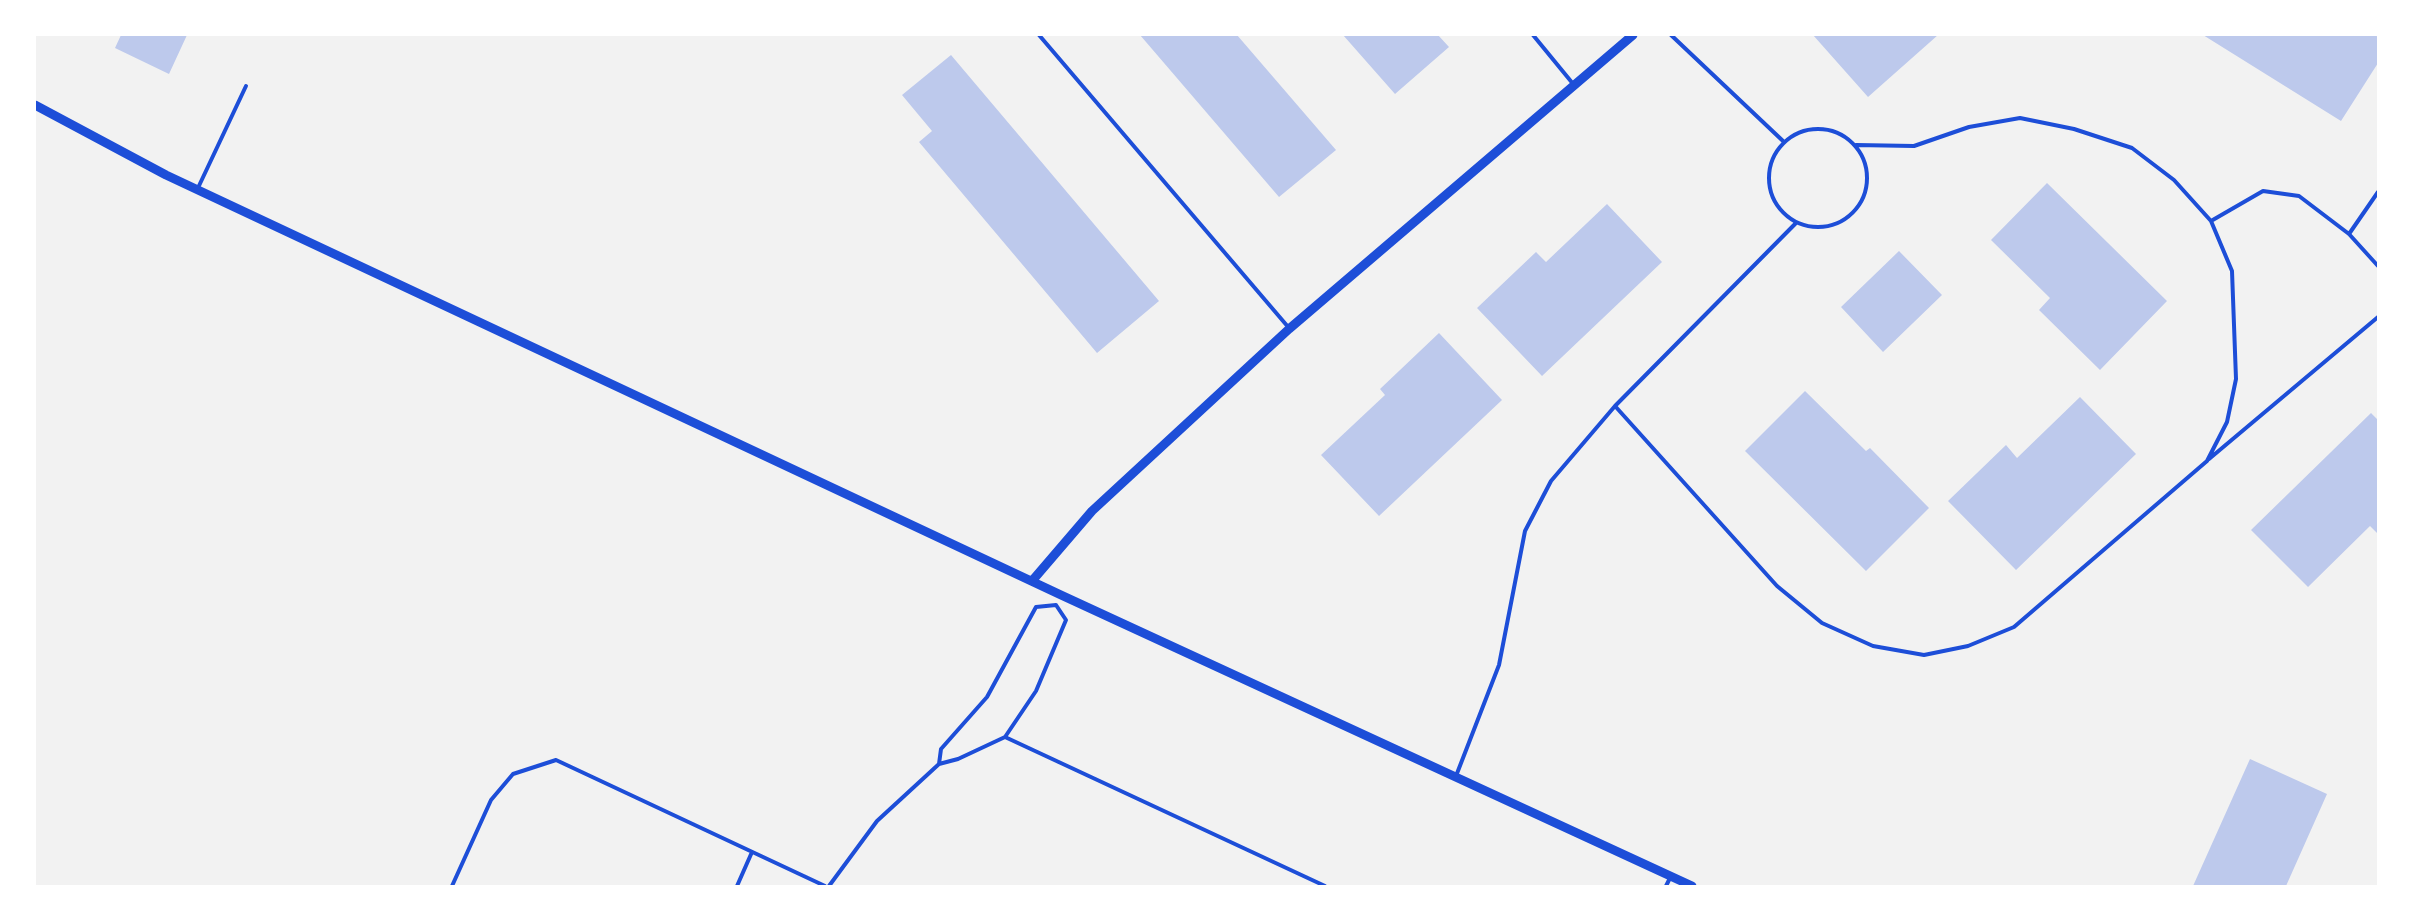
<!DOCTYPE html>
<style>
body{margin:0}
#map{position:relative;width:2413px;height:921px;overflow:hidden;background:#f2f2f2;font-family:Ubuntu,sans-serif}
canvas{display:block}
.frame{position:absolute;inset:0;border:36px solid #fff;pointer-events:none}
</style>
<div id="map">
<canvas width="2413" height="921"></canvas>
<div class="frame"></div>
</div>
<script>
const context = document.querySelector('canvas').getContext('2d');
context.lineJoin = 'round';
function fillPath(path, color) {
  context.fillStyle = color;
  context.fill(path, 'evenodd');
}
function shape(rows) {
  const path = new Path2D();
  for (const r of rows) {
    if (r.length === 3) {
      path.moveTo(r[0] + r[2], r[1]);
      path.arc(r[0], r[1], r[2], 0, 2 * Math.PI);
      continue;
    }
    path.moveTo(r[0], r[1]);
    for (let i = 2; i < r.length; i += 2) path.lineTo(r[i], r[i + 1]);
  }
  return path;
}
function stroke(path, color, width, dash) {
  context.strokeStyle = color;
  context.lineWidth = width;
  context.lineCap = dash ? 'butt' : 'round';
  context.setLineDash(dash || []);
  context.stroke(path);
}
fillPath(shape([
 [121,35,187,35,169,74,115,48],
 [1140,35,1237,35,1336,150,1279,197],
 [1343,35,1438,35,1449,47,1395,94],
 [1813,35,1938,35,1868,97],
 [2203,35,2375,35,2378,37,2378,63,2341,121],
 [951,55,1159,301,1097,353,919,142,932,131,902,95],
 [2047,183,2167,301,2100,370,2039,310,2050,298,1991,240],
 [1607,204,1662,262,1542,376,1477,308,1536,252,1546,262],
 [1899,251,1942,295,1883,352,1841,307],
 [1439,333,1502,400,1379,516,1321,455,1385,395,1380,389],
 [1805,391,1866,451,1870,448,1929,508,1866,571,1745,451],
 [2080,397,2136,454,2016,570,1948,501,2006,445,2017,458],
 [2371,413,2378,420,2378,534,2370,526,2308,587,2251,530],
 [2250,759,2327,794,2286,886,2193,886]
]), '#bdc9ec');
stroke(shape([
 [1039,35,1289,328],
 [1533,35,1574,85],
 [1671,35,1783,141],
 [1818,178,49],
 [197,190,246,86],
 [2211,221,2263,191,2299,196,2349,234,2378,266],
 [2349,234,2378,192],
 [1615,406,1777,586,1822,623,1873,646,1924,655,1968,646,2014,627,2207,461,2227,422,2236,379,2232,271,2211,221,2174,180,2132,148,2074,129,2020,118,1969,127,1914,146,1856,145],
 [2209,459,2378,317],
 [1005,737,1325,886],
 [939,764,941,749,987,697,1036,607,1056,605],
 [1456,776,1499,665,1525,531,1551,481,1615,406,1796,223],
 [452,886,491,800,513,774,556,760,825,886],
 [737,886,752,852],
 [829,886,877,821,939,764,958,759,1005,737,1036,691,1066,620,1056,605],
 [1666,886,1671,876]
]), '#1d4ed8', 4);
stroke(shape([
 [35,105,166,175,1061,595,1692,886],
 [1032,581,1092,511,1289,329,1633,35]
]), '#1d4ed8', 9);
</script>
